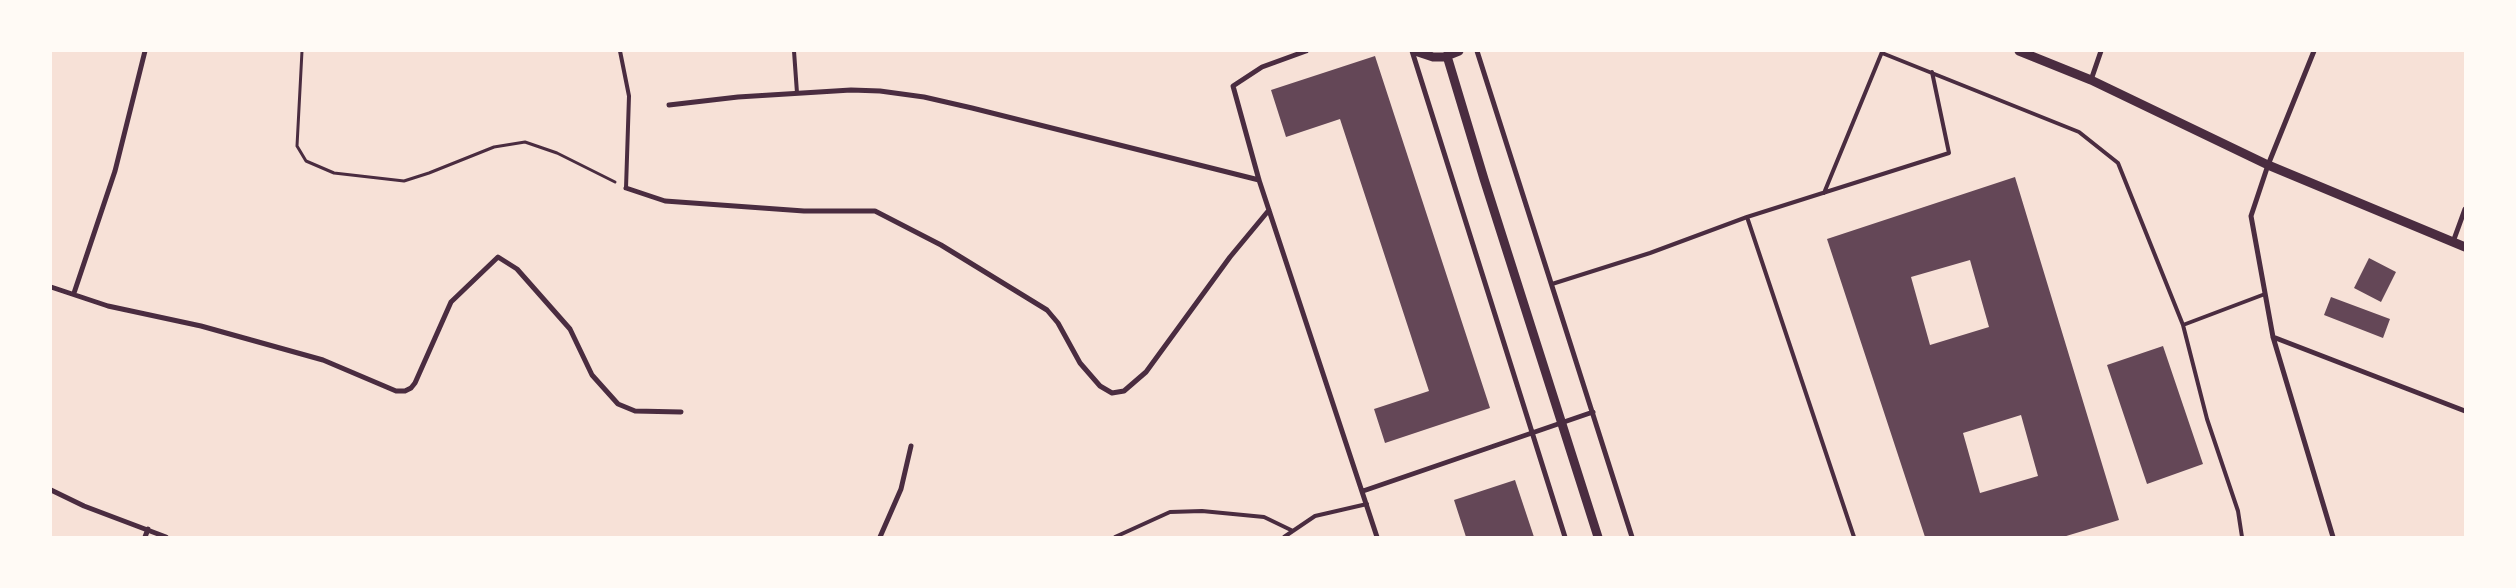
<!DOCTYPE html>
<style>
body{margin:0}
#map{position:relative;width:2516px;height:588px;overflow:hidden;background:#f7e1d7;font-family:Rubik,sans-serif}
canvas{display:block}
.frame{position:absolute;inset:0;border:52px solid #fffaf5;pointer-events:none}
</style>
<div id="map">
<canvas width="2516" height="588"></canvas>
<div class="frame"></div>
</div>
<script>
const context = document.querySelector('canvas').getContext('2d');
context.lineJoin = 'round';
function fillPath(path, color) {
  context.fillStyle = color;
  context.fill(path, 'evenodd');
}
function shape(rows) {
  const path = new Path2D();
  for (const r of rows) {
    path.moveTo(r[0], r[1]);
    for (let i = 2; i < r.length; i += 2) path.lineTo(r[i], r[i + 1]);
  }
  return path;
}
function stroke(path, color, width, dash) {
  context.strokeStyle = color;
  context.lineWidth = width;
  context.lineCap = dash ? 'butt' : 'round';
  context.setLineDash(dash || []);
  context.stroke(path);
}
fillPath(shape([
 [1375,56,1490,408,1385,443,1374,409,1429,391,1340,119,1286,137,1271,90],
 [2015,177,2119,520,2063,537,1925,537,1827,239],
 [1970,260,1989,327,1930,345,1911,277],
 [2021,415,2038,476,1980,493,1963,433],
 [2369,258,2396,272,2381,302,2354,288],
 [2331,297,2390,319,2383,338,2324,315],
 [2163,346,2203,464,2147,484,2107,365],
 [1515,480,1534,537,1466,537,1454,500]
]), '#644757');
stroke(shape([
 [302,51,297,146,306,161,334,173,404,181,429,173,494,147,525,142,557,153,615,182]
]), '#4a2c40', 3);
stroke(shape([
 [620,51,629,96,626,188],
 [794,51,797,93],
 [1882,53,2079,132,2118,163,2183,325,2207,419,2238,511,2242,537],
 [1824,193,1882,52],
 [1552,284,1650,253,1747,217],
 [2183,325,2265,294],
 [1115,537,1170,512,1202,511,1264,517,1293,531],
 [1284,537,1315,516,1367,504],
 [1854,537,1747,217,1949,153,1932,72]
]), '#4a2c40', 4);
stroke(shape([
 [1306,51,1262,67,1233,86,1259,180,1377,537],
 [1412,51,1565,537],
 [1477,51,1632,537],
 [2314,51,2268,165,2251,216,2273,337,2333,537],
 [2091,80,2101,51],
 [669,105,738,97,851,90,880,91,924,97,972,108,1259,180],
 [626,188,665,201,804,211,875,211,941,245,1047,310,1058,323,1080,363,1100,386,1112,393,1124,391,1146,372,1230,257,1269,210],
 [2453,242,2465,209],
 [51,287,108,306,201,326,323,360,396,391,405,391,411,388,415,383,451,302,498,257,517,269,570,329,592,375,618,404,635,411,681,412],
 [74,293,115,171,145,51],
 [2273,337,2465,411],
 [51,490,84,506,166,537],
 [1363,491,1593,412],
 [145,537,148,529],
 [880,537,901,489,911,446]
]), '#4a2c40', 5);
stroke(shape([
 [1415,51,1433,57,1444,57,1459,51],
 [2019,51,2091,80,2268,165,2465,247],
 [1447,56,1484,179,1598,537]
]), '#4a2c40', 9);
</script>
